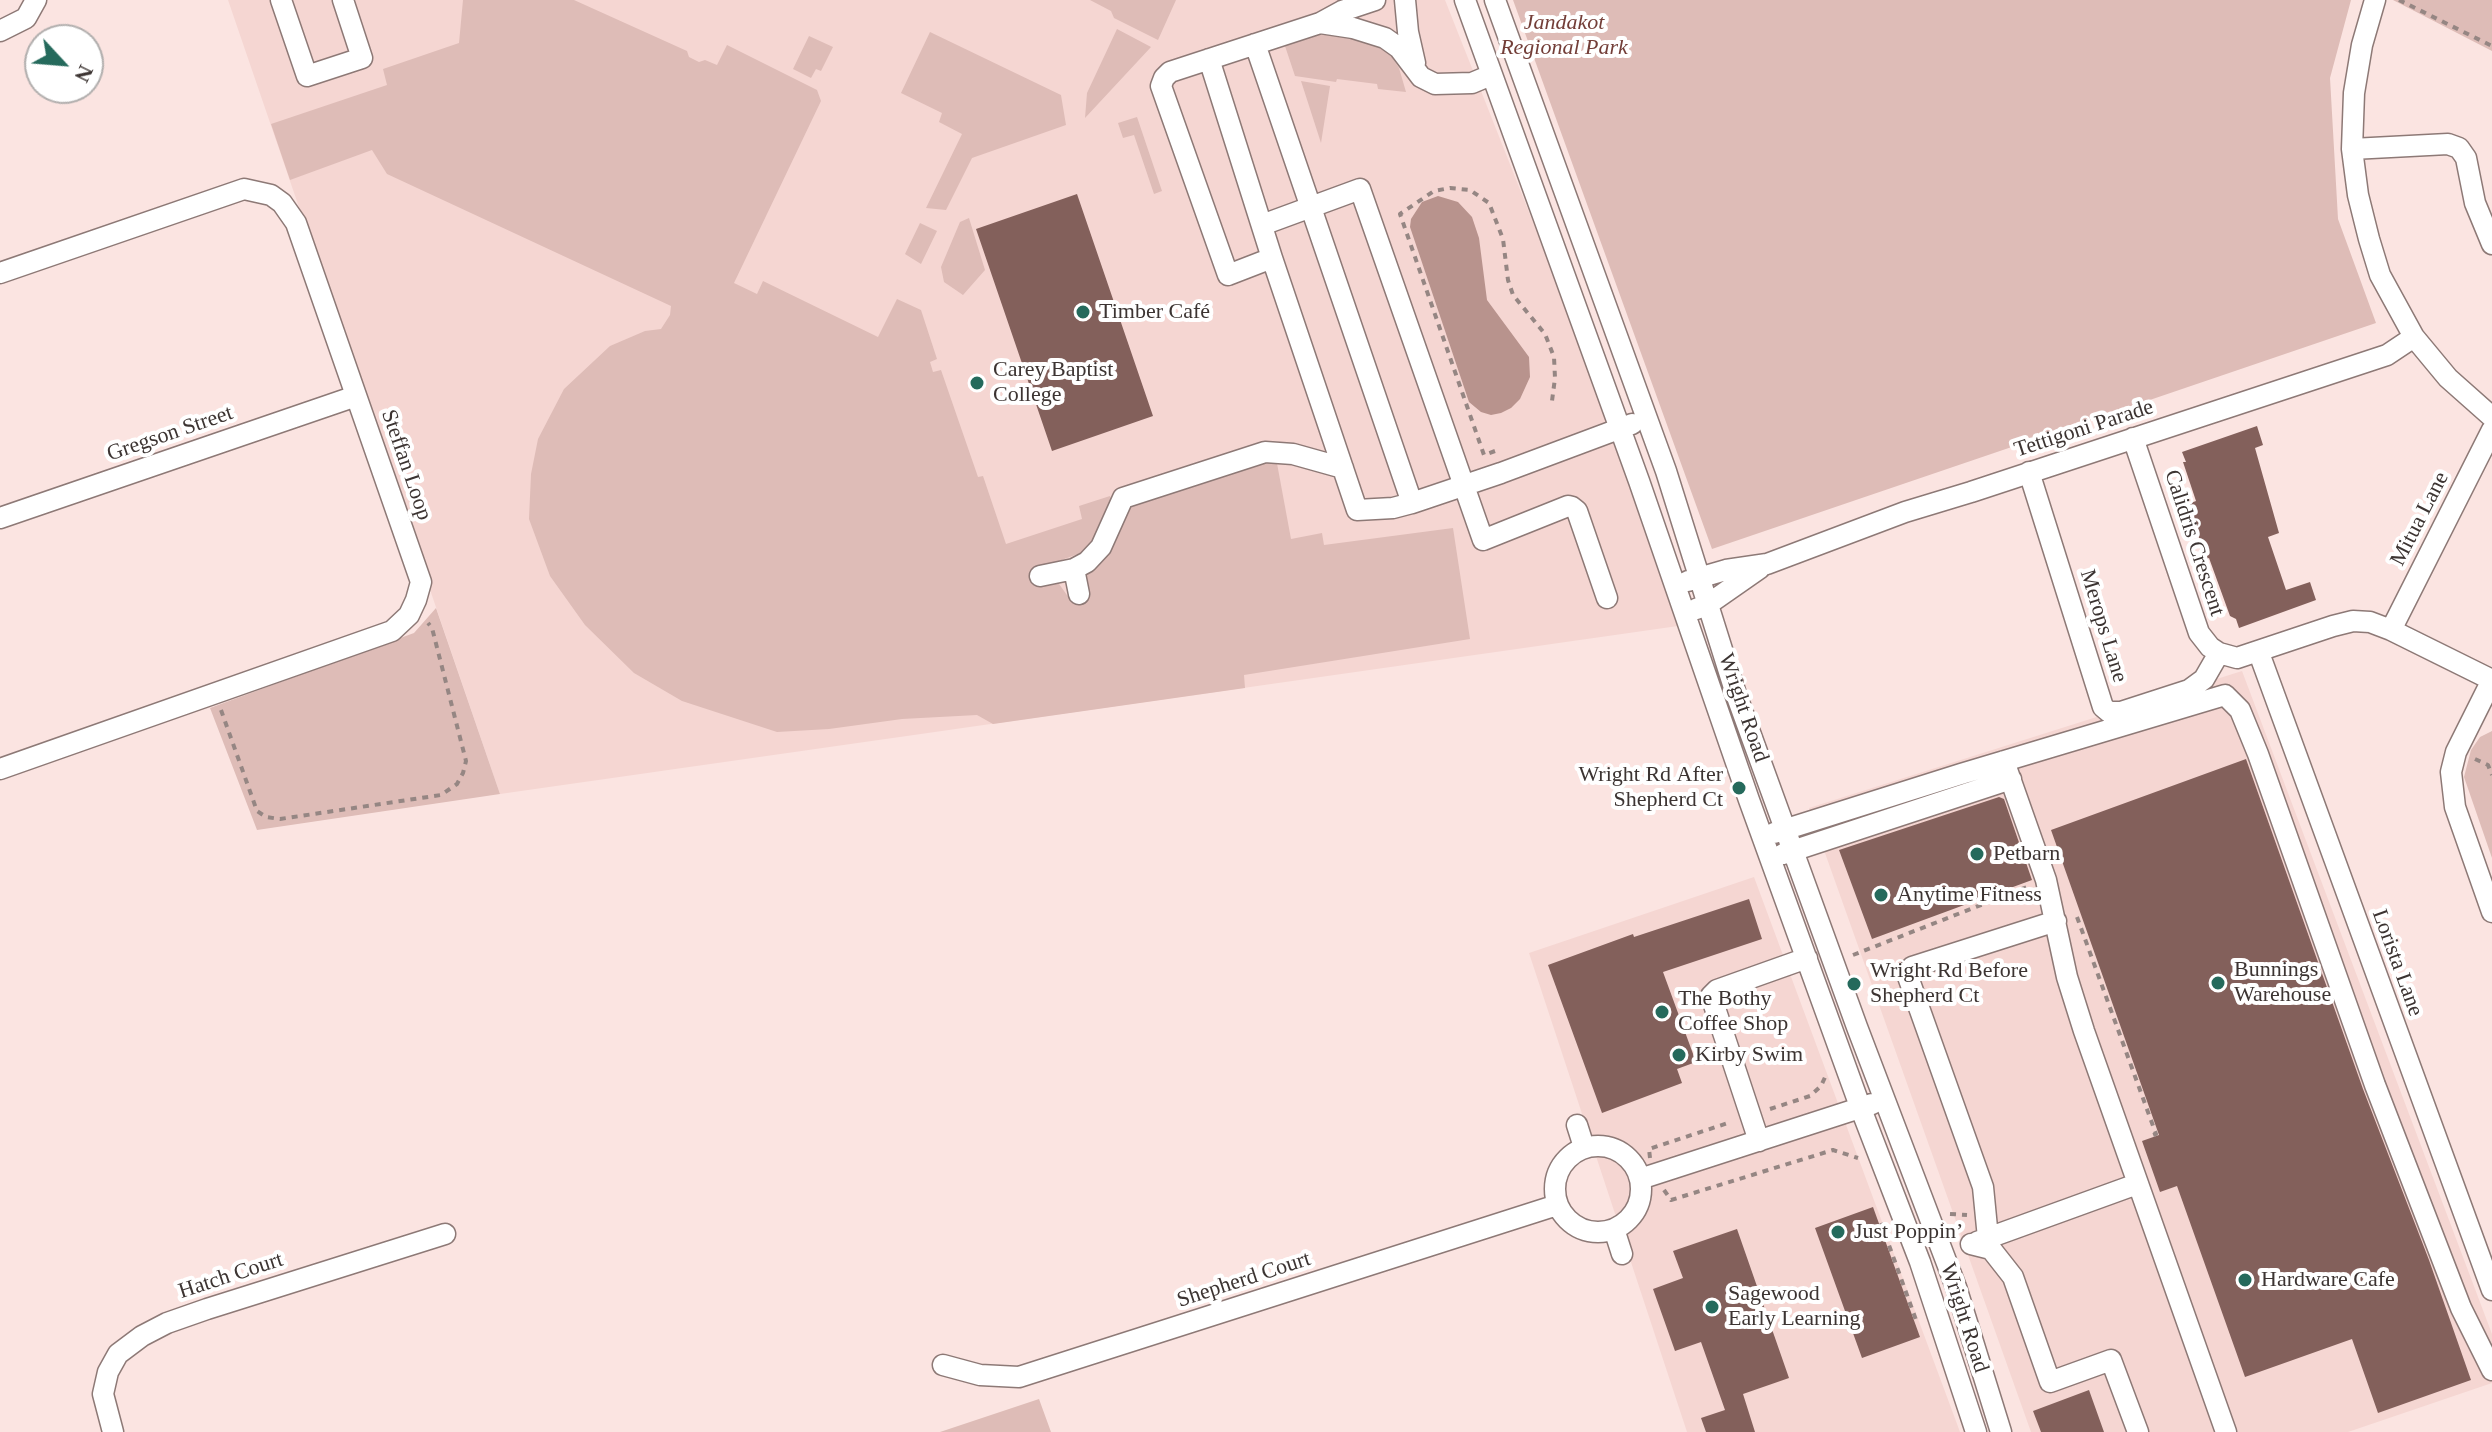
<!DOCTYPE html>
<meta charset="utf-8">
<style>
body{margin:0}
#map{position:relative;width:2492px;height:1432px;overflow:hidden;background:#fbe4e1;font-family:"Times New Roman",serif}
canvas{display:block}
.north{position:absolute;left:24px;top:24px;width:80px;height:80px;box-sizing:border-box;background:#fff;border:2px solid #b1aead;border-radius:50%;rotate:116deg;font-size:22px;font-weight:700;line-height:32px;text-align:center;color:#3c3432}
.north::after{content:'';display:block;margin:auto;width:28px;height:36px;background:#256a5c;clip-path:polygon(50% 0,100% 100%,50% 72%,0 100%)}
</style>
<div id="map">
<canvas width="2492" height="1432"></canvas>
<div class="north">N</div>
</div>
<script>
const context = document.querySelector('canvas').getContext('2d');
context.lineJoin = 'round';
function fillPath(path, color) {
  context.fillStyle = color;
  context.fill(path, 'evenodd');
}
function shape(rows) {
  const path = new Path2D();
  for (const r of rows) {
    if (r.length === 3) {
      path.moveTo(r[0] + r[2], r[1]);
      path.arc(r[0], r[1], r[2], 0, 2 * Math.PI);
      continue;
    }
    path.moveTo(r[0], r[1]);
    for (let i = 2; i < r.length; i += 2) path.lineTo(r[i], r[i + 1]);
  }
  return path;
}
function stroke(path, color, width, dash) {
  context.strokeStyle = color;
  context.lineWidth = width;
  context.lineCap = dash ? 'butt' : 'round';
  context.setLineDash(dash || []);
  context.stroke(path);
}
function write(font, color, halo, rows, align = 'center') {
  context.font = font + ' "Times New Roman",serif';
  context.lineWidth = 8;
  context.setLineDash([]);
  context.textBaseline = 'middle';
  context.strokeStyle = halo;
  context.fillStyle = color;
  for (const [text, x, y, turn = 0] of rows) {
    context.save();
    context.translate(x, y);
    context.rotate((+turn || 0) * Math.PI / 180);
    context.textAlign = isNaN(turn) ? turn : align;
    if (halo) context.strokeText(text, 0, 0);
    context.fillText(text, 0, 0);
    context.restore();
  }
}
fillPath(shape([
 [228,0,1445,0,1692,624,500,794],
 [2242,671,2492,1334,2492,1383,2348,1432,2031,1432,1809,808],
 [1754,877,1960,1432,1687,1432,1529,953]
]), '#f5d6d2');
fillPath(shape([
 [463,0,574,0,687,51,689,57,699,62,705,60,717,65,727,45,817,90,821,101,734,283,757,294,763,281,878,337,897,299,921,310,937,359,930,362,933,372,941,370,978,477,983,476,1006,544,1082,519,1079,506,1110,496,1114,508,1091,549,1035,570,1059,584,1072,602,1084,598,1083,575,1128,506,1276,458,1291,539,1322,533,1324,545,1453,528,1470,639,1244,675,1245,688,993,724,977,715,902,719,829,729,777,732,682,701,634,673,585,625,550,576,529,519,531,474,538,439,564,389,610,346,645,331,661,329,670,315,671,306,387,174,372,150,290,180,271,124,387,85,383,69,459,43],
 [1090,0,1176,0,1158,40,1114,18,1111,11],
 [1513,0,2351,0,2330,78,2338,219,2376,323,1712,549],
 [2393,0,2492,0,2492,51],
 [1117,29,1151,47,1085,118,1087,93],
 [930,32,1061,95,1066,125,972,158,946,210,926,208,962,134,939,122,942,113,901,93],
 [1342,32,1384,45,1399,68,1406,92,1378,89,1377,84,1337,79,1336,82,1295,76,1285,46,1322,34],
 [809,36,833,47,821,71,816,69,811,78,793,69],
 [1301,81,1330,86,1321,143],
 [1137,117,1162,191,1154,194,1134,135,1123,138,1118,123],
 [969,218,985,270,963,295,944,282,941,267,960,222],
 [920,223,937,231,921,264,905,254],
 [436,608,500,794,257,830,210,708,414,633],
 [2492,731,2492,858,2464,777,2471,750,2480,737],
 [1039,1399,1051,1432,940,1432]
]), '#debcb7');
fillPath(shape([
 [1438,196,1458,202,1472,217,1479,238,1487,300,1529,357,1530,377,1520,399,1511,408,1501,413,1491,415,1481,412,1469,402,1410,227,1411,219,1422,202]
]), '#b8938d');
fillPath(shape([
 [1077,194,1153,416,1052,451,976,229],
 [2257,426,2263,445,2255,448,2279,533,2268,537,2286,590,2310,582,2316,600,2239,628,2236,619,2230,616,2209,558,2206,559,2188,504,2196,501,2183,462,2186,462,2182,452],
 [2246,759,2363,1089,2429,1260,2471,1380,2378,1413,2352,1339,2245,1377,2177,1186,2160,1192,2142,1141,2159,1135,2051,830],
 [1999,797,2004,799,2032,880,1872,939,1839,850],
 [1749,899,1762,939,1663,972,1696,1062,1677,1069,1682,1083,1602,1113,1548,965,1633,934,1634,937],
 [1873,1207,1920,1337,1862,1358,1815,1228],
 [1737,1229,1789,1378,1743,1394,1755,1432,1706,1432,1701,1418,1725,1410,1701,1342,1675,1351,1653,1289,1683,1278,1673,1251],
 [2089,1390,2104,1432,2041,1432,2033,1411]
]), '#83605b');
const minor = shape([
 [281,0,307,76,362,58,343,0],
 [1375,0,1342,11,1320,23,1170,72,1164,78,1161,86,1228,275,1272,258,1357,510,1393,508,1412,503,1501,473,1632,424],
 [1405,0,1408,32,1415,63],
 [1465,0,1639,481,1749,800,1861,1109,1920,1262,1976,1432],
 [1495,0,1666,471,1736,694,1857,1027,1956,1287,2001,1432],
 [2375,0,2362,45,2354,93,2352,149,2358,195,2369,239,2380,275,2414,337,2448,378,2492,417],
 [1320,23,1353,28,1385,38,1399,48,1421,77,1435,84,1472,83,1491,75],
 [0,31,26,18,36,0],
 [1255,44,1412,503],
 [1209,59,1272,258],
 [2352,149,2448,144,2459,148,2466,158,2475,203,2492,244],
 [1262,225,1360,189,1483,540,1568,506,1572,507,1577,511,1607,598],
 [0,273,244,189,271,195,282,203,296,223,421,582,416,600,409,615,392,631,0,769],
 [2133,438,2199,633,2210,647,2219,653,2237,658,2333,626,2353,621,2370,622,2391,630,2492,680],
 [2029,472,2103,707,2109,712,2121,712,2189,690,2204,679,2219,653],
 [0,518,356,396],
 [1074,569,1079,594],
 [1040,576,1074,569,1087,562,1101,547,1123,498,1265,452,1293,454,1343,468],
 [1688,581,1726,570,1767,564,1905,512,1971,492,2387,355,2414,337],
 [1696,609,1707,605,1760,568],
 [2391,630,2492,430],
 [2259,653,2492,1290],
 [2492,680,2456,752,2451,772,2455,807,2492,912],
 [2004,761,2046,880,2067,977,2084,1031,2226,1432],
 [1774,833,1961,774,2225,695,2240,710,2258,754,2375,1085,2461,1308,2492,1370],
 [1783,854,2011,779],
 [1577,1125,1584,1147],
 [1759,1141,1711,996,1717,990,1807,958],
 [1598,1189,43],
 [1640,1179,1872,1104],
 [1614,1229,1622,1254],
 [1988,1238,1983,1187,1907,974,1912,967,2056,921],
 [1977,1242,2137,1184],
 [1971,1244,1991,1249,2013,1277,2050,1382,2111,1360,2138,1432],
 [943,1365,980,1375,1019,1377,1557,1205],
 [113,1432,103,1394,108,1372,118,1354,142,1336,167,1323,207,1309,445,1234]
]);
stroke(minor, '#8d7976', 23);
stroke(shape([
 [2399,0,2492,46],
 [1495,451,1484,455,1400,214,1434,191,1450,188,1470,190,1489,203,1503,239,1508,280,1513,295,1545,334,1554,357,1555,378,1552,401],
 [221,710,257,811,266,817,280,819,441,795,457,784,463,773,466,761,432,628,428,623],
 [2475,759,2488,765,2492,775],
 [2077,917,2156,1134,2149,1137],
 [1853,955,2027,887],
 [1770,1109,1810,1096,1821,1086,1827,1073],
 [1650,1158,1649,1149,1731,1122],
 [1664,1190,1671,1200,1833,1150,1858,1158],
 [1950,1214,1967,1215],
 [1881,1223,1916,1320]
]), '#958683', 4, [6, 6]);
stroke(minor, '#fff', 20);
for (const [x, y, r, color] of [
 [1083,312,8,"#256a5c"],
 [977,383,8,"#256a5c"],
 [1739,788,8,"#256a5c"],
 [1977,854,8,"#256a5c"],
 [1881,895,8,"#256a5c"],
 [2218,983,8,"#256a5c"],
 [1854,984,8,"#256a5c"],
 [1662,1012,8,"#256a5c"],
 [1679,1055,8,"#256a5c"],
 [1838,1232,8,"#256a5c"],
 [2245,1280,8,"#256a5c"],
 [1712,1307,8,"#256a5c"]
]) {
  const dot = new Path2D();
  dot.arc(x, y, r, 0, 2 * Math.PI);
  context.fillStyle = color;
  context.fill(dot);
  stroke(dot, '#fff', 3);
}
write('italic 22px', '#733e38', '#fff', [
 ["Jandakot",1564,23],
 ["Regional Park",1564,48]
]);
write('22px', '#3c3432', '#fff', [
 ["Timber Café",1099,312],
 ["Carey Baptist",993,370],
 ["College",993,395],
 ["Wright Rd After",1723,775,"right"],
 ["Shepherd Ct",1723,800,"right"],
 ["Petbarn",1993,854],
 ["Anytime Fitness",1897,895],
 ["Bunnings",2234,970],
 ["Warehouse",2234,995],
 ["Wright Rd Before",1870,971],
 ["Shepherd Ct",1870,996],
 ["The Bothy",1678,999],
 ["Coffee Shop",1678,1024],
 ["Kirby Swim",1695,1055],
 ["Just Poppin’",1854,1232],
 ["Hardware Cafe",2261,1280],
 ["Sagewood",1728,1294],
 ["Early Learning",1728,1319]
], 'left');
write('22px', '#3c3432', '#fff', [
 ["Tettigoni Parade",2084,429,-18],
 ["Gregson Street",170,434,-19],
 ["Steffan Loop",406,465,71],
 ["Mitua Lane",2420,519,-63],
 ["Calidris Crescent",2194,543,72],
 ["Merops Lane",2103,626,73],
 ["Wright Road",1743,708,71],
 ["Lorista Lane",2397,963,70],
 ["Hatch Court",231,1276,-18],
 ["Shepherd Court",1244,1280,-18],
 ["Wright Road",1964,1318,72]
]);
</script>
